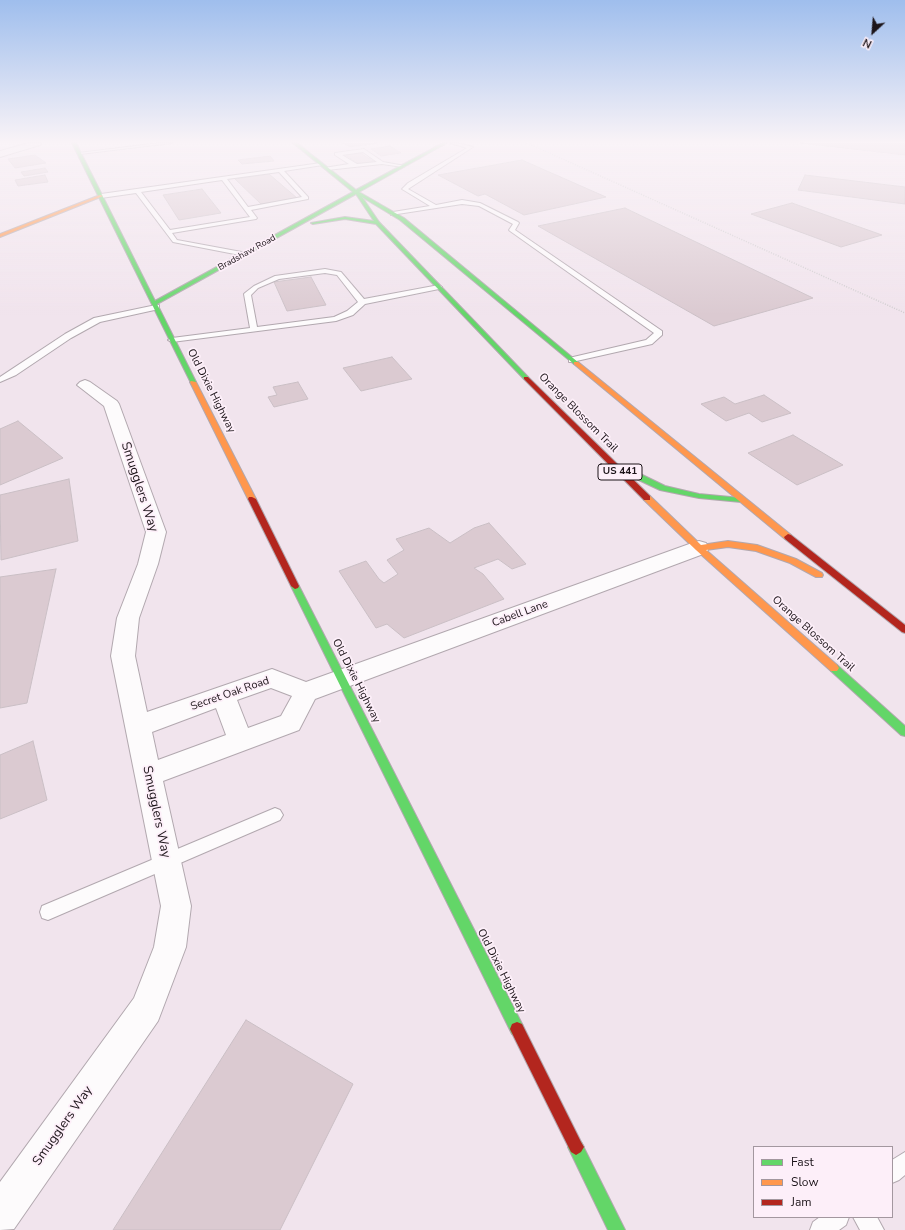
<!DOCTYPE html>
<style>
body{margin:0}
#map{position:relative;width:905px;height:1230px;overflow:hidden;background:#f1e4ed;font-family:"Nunito Sans",sans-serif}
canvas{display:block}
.legend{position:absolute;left:753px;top:1146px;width:140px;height:72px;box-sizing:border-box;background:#fdeff9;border:1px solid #a3979f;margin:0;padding:5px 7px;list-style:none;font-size:12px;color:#1c1419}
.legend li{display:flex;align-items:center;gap:8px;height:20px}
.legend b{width:20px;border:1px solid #a3979f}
.north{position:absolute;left:853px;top:12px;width:40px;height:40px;-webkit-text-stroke:3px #fdeff9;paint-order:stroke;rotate:206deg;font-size:11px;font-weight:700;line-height:16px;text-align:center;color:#1c1419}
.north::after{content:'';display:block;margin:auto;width:14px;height:18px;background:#1c1419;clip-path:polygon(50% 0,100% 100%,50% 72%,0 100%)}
</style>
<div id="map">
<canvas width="905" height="1230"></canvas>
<ul class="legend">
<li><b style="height:5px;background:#63d668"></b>Fast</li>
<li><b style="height:5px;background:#ff974d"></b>Slow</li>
<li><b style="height:5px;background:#b3261e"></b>Jam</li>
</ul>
<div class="north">N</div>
</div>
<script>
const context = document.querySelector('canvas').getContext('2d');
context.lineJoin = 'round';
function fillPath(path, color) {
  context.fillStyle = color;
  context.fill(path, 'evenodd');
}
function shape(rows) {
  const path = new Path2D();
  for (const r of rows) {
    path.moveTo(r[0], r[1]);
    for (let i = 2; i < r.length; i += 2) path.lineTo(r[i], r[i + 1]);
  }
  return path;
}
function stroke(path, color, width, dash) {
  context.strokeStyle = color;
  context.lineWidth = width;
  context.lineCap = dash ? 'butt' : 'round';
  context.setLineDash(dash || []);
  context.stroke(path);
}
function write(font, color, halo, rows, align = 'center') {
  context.font = font + ' "Nunito Sans",sans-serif';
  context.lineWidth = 3.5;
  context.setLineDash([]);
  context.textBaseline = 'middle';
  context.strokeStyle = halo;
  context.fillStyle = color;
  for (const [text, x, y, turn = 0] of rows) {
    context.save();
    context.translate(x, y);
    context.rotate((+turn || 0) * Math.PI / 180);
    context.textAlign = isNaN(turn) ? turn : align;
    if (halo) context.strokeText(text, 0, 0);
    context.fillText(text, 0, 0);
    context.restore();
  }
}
const building = shape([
 [343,143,377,143,350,147,343,143],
 [800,143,905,143,905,155,800,143],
 [390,146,401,153,381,156,371,149,390,146],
 [359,152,370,159,375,162,360,165,344,154,359,152],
 [35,155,46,163,15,168,8,159,35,155],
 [270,156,274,161,242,164,238,160,270,156],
 [522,160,606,197,524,215,485,194,478,196,438,175,522,160],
 [45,168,48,172,24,176,21,172,45,168],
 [269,174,297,198,261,204,235,179,269,174],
 [45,175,48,182,18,186,15,180,45,175],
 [805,175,905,187,905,204,798,190,805,175],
 [202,189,221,213,179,220,163,195,202,189],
 [792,203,882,235,841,247,751,214,792,203],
 [625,208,813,298,714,326,538,226,625,208],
 [311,277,326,305,287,311,274,282,311,277],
 [392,357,412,379,361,391,343,368,392,357],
 [298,382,308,399,274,407,268,397,277,395,273,387,298,382],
 [764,395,791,413,762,422,749,413,726,421,701,404,724,397,735,404,764,395],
 [18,421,63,458,0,485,0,429,18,421],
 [793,435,843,465,797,485,748,453,793,435],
 [69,479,78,541,1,560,0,495,69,479],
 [489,523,526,564,512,569,498,559,474,568,483,574,504,599,404,638,387,624,376,628,339,571,366,561,379,579,384,583,398,574,387,560,404,550,396,539,429,528,450,543,474,528,489,523],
 [56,569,27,703,0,708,0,577,56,569],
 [33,741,47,800,0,819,0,755,33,741],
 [246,1020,353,1084,280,1230,113,1230,246,1020]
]);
fillPath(building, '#dbcad1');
stroke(building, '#cabfc5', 1);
const lane = shape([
 [160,143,172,143,80,154,78,153,160,143],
 [450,143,457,143,473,147,408,189,436,205,462,200,480,203,518,222,519,223,515,230,662,331,662,335,652,344,572,362,569,362,569,358,646,340,654,333,510,231,509,230,513,224,479,206,462,204,391,215,391,213,393,212,430,206,402,189,408,183,467,148,450,143],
 [364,149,383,162,405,166,403,167,382,164,327,170,324,168,349,164,335,155,335,153,364,149],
 [363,152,377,162,357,164,342,155,363,152],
 [321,163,323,165,284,171,308,197,308,199,251,210,257,218,256,219,172,233,177,240,247,253,247,255,245,256,173,242,136,193,101,198,98,196,101,194,321,163],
 [279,172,302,197,248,207,227,179,279,172],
 [222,180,250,217,170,230,141,192,222,180],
 [325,269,341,272,364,299,439,285,442,287,439,289,365,304,353,315,336,321,172,342,168,340,172,338,250,328,244,294,245,293,254,286,275,276,325,269],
 [325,273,337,275,358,302,347,311,334,317,257,327,251,295,258,288,279,279,325,273],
 [156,305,159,305,159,309,100,322,71,338,16,375,0,382,0,377,65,334,94,318,156,305],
 [275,808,280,810,283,815,280,820,48,920,42,918,40,912,42,906,275,808],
 [905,1152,905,1175,899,1180,892,1183,892,1160,905,1152],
 [820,1217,849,1217,846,1225,839,1230,810,1230,813,1222,820,1217],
 [853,1217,877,1217,884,1230,860,1230,853,1217]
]);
const street = shape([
 [29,143,41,143,40,145,0,157,0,151,29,143],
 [85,380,90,382,117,401,119,404,166,532,158,564,139,618,135,656,147,712,272,669,306,682,692,543,699,541,706,543,709,548,706,553,315,699,299,730,163,781,191,906,186,947,158,1021,14,1229,0,1230,0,1182,134,998,154,947,161,906,111,656,117,618,138,564,146,532,104,406,77,385,80,382,85,380],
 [271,688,292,696,281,716,248,728,237,700,271,688],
 [216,708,226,735,158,760,152,732,216,708]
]);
const fast = shape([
 [72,143,76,143,155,301,353,192,293,143,297,143,356,190,443,143,447,143,359,192,404,218,579,363,574,364,400,220,362,197,379,222,528,377,528,379,524,379,376,224,345,219,313,224,311,223,345,217,374,221,356,194,157,304,196,382,191,383,72,143],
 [624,469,630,469,665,486,699,494,741,498,745,500,741,502,699,498,660,490,624,473,624,469],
 [295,583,299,586,522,1024,524,1029,522,1034,517,1036,512,1034,291,586,295,583],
 [834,664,837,665,905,726,905,736,901,735,831,671,829,668,831,665,834,664],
 [576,1139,581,1142,625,1230,608,1230,568,1147,571,1142,576,1139]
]);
const slow = shape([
 [100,195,103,196,0,237,0,234,100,195],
 [574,362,578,362,791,535,792,537,791,539,785,539,574,364,574,362],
 [191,381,196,382,256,499,255,501,252,501,248,499,190,382,191,381],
 [644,496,650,496,701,545,728,541,757,545,796,559,822,573,823,575,822,577,816,577,790,563,756,551,728,547,706,550,837,665,839,668,837,671,831,671,696,550,644,500,644,496]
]);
const jam = shape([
 [524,377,528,377,650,496,650,500,644,500,524,379,524,377],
 [249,497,252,497,256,499,299,586,298,588,295,589,291,586,248,499,249,497],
 [788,534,791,535,905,625,905,633,902,632,785,539,784,537,788,534],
 [517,1022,522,1024,581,1142,584,1147,581,1152,576,1155,571,1152,510,1029,512,1024,517,1022]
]);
stroke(lane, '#b2a8af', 2);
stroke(street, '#b2a8af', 2);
stroke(fast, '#b2a8af', 2);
stroke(slow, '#b2a8af', 2);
stroke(jam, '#b2a8af', 2);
fillPath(lane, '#fdfbfc');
fillPath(street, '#fdfbfc');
fillPath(fast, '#63d668');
fillPath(slow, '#ff974d');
fillPath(jam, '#b3261e');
stroke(shape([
 [527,143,905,313]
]), '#cfccce', 1.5, [1, 1.5]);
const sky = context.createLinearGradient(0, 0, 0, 315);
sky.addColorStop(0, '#9fbeed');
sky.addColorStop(0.45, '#f9f3f7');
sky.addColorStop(1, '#f9f3f700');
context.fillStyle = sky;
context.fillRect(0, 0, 905, 315);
write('9px', '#1c1419', '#fdeff9', [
 ["Bradshaw Road",247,253,-29]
]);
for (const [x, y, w] of [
 [620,472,44]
]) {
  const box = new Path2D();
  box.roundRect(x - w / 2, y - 8, w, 16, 3);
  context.fillStyle = '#fdeff9';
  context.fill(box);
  stroke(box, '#1c1419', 1);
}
write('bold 10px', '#1c1419', null, [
 ["US 441",620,472]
]);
write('11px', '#1c1419', '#fdeff9', [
 ["Old Dixie Highway",211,391,63],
 ["Orange Blossom Trail",578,413,45],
 ["Cabell Lane",520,614,-20],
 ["Orange Blossom Trail",813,634,42],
 ["Old Dixie Highway",356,681,63],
 ["Secret Oak Road",230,694,-19],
 ["Old Dixie Highway",501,971,63]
]);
write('13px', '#1c1419', '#fdeff9', [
 ["Smugglers Way",139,487,72],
 ["Smugglers Way",156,812,78],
 ["Smugglers Way",63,1126,-55]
]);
</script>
